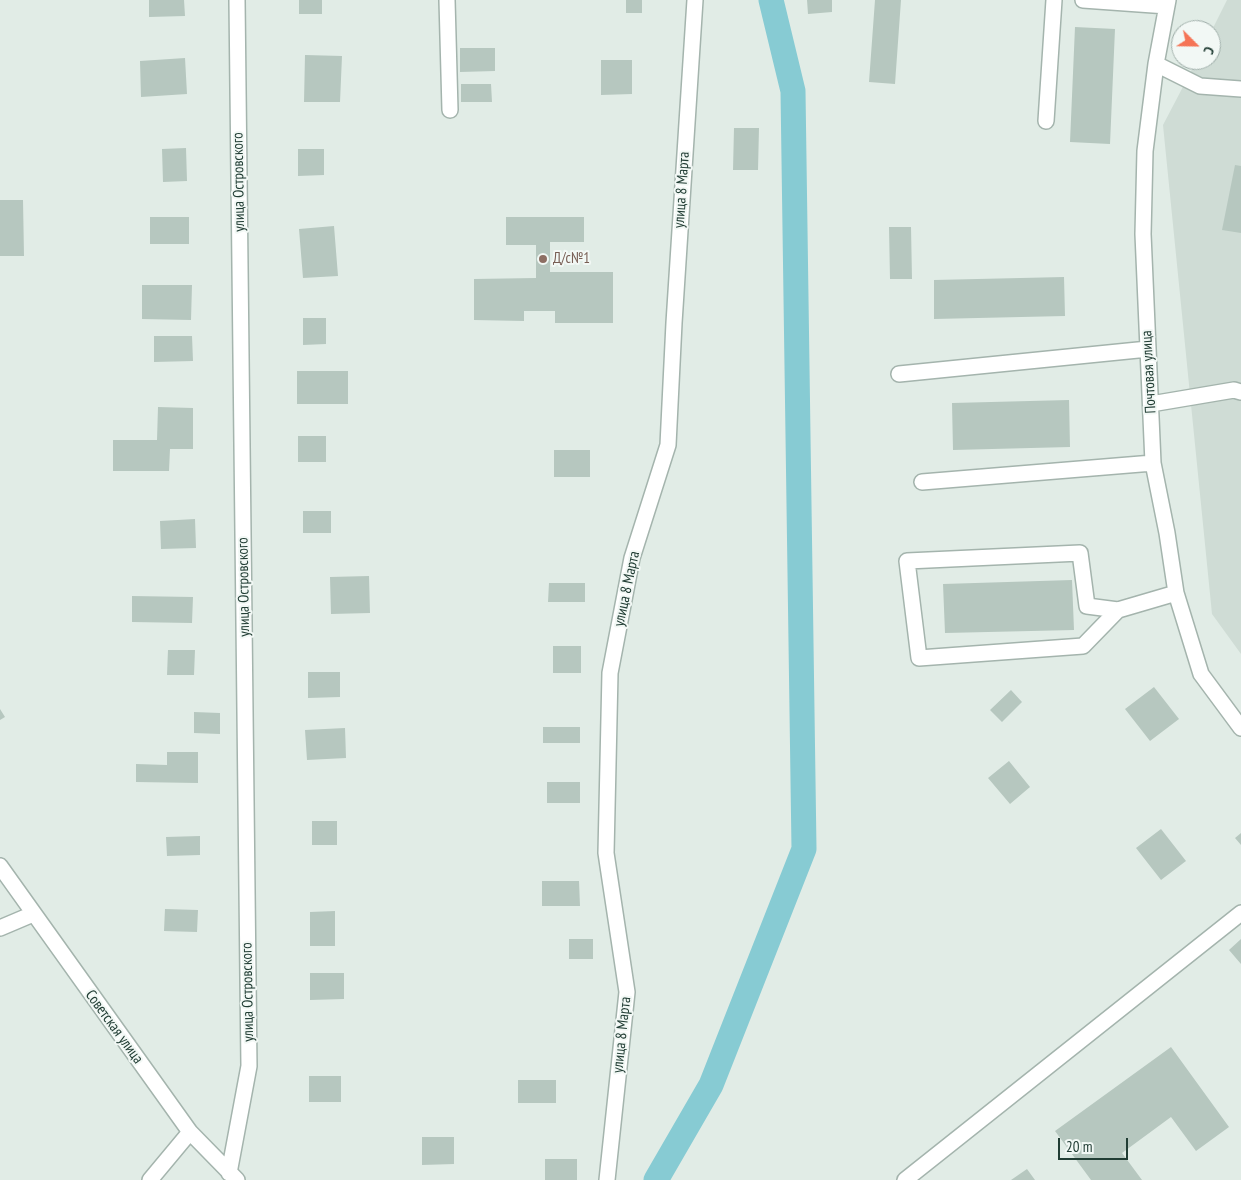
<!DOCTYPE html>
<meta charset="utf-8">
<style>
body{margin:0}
#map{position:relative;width:1241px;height:1180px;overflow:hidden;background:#e1ece6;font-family:"PT Sans Narrow",sans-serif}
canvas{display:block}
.north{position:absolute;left:1171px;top:20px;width:50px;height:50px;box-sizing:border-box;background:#f2f8f5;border:1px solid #9eada8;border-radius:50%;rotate:113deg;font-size:14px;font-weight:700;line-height:20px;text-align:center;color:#213d34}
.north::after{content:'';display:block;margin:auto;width:18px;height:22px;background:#f57456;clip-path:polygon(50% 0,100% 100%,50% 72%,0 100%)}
.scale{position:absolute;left:1058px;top:1138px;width:70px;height:22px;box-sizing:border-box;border:2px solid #213d34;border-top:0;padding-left:6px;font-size:15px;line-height:18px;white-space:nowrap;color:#213d34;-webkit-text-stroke:4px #f2f8f5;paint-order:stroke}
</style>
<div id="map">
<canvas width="1241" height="1180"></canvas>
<div class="north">С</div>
<div class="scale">20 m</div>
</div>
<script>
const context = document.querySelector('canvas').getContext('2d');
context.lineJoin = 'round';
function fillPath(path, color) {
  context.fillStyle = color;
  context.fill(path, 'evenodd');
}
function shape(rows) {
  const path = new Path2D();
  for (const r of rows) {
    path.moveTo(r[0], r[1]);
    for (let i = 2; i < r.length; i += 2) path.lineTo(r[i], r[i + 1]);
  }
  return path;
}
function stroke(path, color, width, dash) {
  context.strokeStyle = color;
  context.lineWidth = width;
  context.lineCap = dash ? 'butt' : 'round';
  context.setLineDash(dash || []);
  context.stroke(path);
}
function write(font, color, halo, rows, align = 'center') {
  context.font = font + ' "PT Sans Narrow",sans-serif';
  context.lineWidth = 4;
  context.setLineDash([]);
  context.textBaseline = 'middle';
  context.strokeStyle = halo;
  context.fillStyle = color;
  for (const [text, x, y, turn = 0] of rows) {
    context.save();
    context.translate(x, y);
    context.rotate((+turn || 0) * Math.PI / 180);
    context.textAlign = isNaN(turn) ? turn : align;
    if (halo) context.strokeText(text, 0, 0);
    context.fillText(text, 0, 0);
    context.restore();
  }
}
fillPath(shape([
 [1227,0,1241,0,1241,654,1212,614,1163,125,1197,60,1211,60,1211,32]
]), '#cfdcd5');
stroke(shape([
 [656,1180,711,1085,804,849,793,91,771,0]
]), '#87cbd3', 25);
fillPath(shape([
 [149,0,184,0,185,16,149,17],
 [299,0,322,0,322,14,299,14],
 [626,0,642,0,642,13,626,13],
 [807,0,832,0,832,12,808,14],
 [875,0,901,0,895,84,869,82],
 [1075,27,1115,29,1110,144,1070,142],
 [460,48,495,48,495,71,460,72],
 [305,55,342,56,340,102,304,102],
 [185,58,187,94,141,97,140,61],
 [601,60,632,60,632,94,601,95],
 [461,84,491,84,492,102,461,102],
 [734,128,759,128,758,170,733,170],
 [186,148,187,181,163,182,162,149],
 [298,149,324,149,324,175,298,176],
 [1235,165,1241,166,1241,233,1222,230],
 [0,200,23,200,24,256,0,256],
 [150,217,189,217,189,244,150,244],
 [506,217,584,217,584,242,550,242,550,272,613,272,613,323,555,323,555,311,524,311,524,321,474,320,474,279,536,278,536,245,506,245],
 [334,226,338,276,303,278,299,229],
 [889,227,911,227,912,279,890,279],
 [1064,277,1065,316,934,319,934,280],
 [142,285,192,285,191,320,142,319],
 [303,318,326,318,326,344,303,345],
 [154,336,192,336,193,361,154,362],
 [297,371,348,371,348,404,297,404],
 [1069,400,1070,447,953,450,952,403],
 [158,407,193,408,193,449,170,449,169,471,113,471,113,440,157,440],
 [298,436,326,436,326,462,298,462],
 [554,450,590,450,590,477,554,477],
 [303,511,331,511,331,533,303,533],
 [195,519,196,548,161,549,160,521],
 [369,576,370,613,331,614,330,577],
 [1072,580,1074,630,945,633,943,584],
 [549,583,585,583,585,602,548,602],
 [132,596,193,597,192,623,132,622],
 [553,646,581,646,581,673,553,673],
 [168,650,195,650,194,675,167,675],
 [308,672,340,672,340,697,308,698],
 [1154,687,1179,719,1150,741,1125,709],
 [1011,690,1022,702,1002,722,990,710],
 [0,709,5,717,0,720],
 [194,712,220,713,220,734,194,733],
 [543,727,580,727,580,743,543,743],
 [345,728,346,758,307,760,305,730],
 [167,752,198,752,198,783,136,782,136,764,167,765],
 [1009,761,1030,787,1010,804,988,778],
 [547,782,580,782,580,803,547,803],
 [312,821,337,821,337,845,312,845],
 [1161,829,1186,861,1161,880,1136,848],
 [1241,833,1241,845,1235,838],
 [200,836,200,855,167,856,166,837],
 [542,881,579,881,580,906,542,906],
 [165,909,198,910,197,932,164,931],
 [335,911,335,946,310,946,310,912],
 [569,939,593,939,593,959,569,959],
 [1241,939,1241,964,1229,950],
 [310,973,344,973,344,999,310,1000],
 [1171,1047,1229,1127,1196,1151,1171,1117,1122,1153,1142,1180,1091,1180,1055,1131],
 [309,1076,341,1076,341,1102,309,1102],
 [518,1080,556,1080,556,1103,518,1103],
 [422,1137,454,1137,454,1164,422,1165],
 [545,1159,577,1159,577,1180,545,1180],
 [1027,1169,1035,1180,1011,1180]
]), '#b6c7bf');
const minor = shape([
 [447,0,450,110],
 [1083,0,1167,6],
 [1168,0,1156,64,1145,151,1143,234,1153,463,1167,533,1176,593,1201,674,1241,728],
 [1156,64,1200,86,1241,89],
 [1046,121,1054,0],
 [899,374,1148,349],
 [1151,404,1234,390,1241,392],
 [922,482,1153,463],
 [1118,610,1087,606,1080,553,907,561,919,658,1083,646,1118,610,1176,593],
 [0,866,190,1132,237,1180],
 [0,928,33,914],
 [229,1173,249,1066,237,0],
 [150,1180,190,1132],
 [607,1180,627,992,606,853,610,673,632,558,668,445,674,323,695,0],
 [905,1180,1241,913]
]);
stroke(minor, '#a4b4ad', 18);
stroke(minor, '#fff', 15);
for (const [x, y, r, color] of [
 [543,259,5,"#8d6e63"]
]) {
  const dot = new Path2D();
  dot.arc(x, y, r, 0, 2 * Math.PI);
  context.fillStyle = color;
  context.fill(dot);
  stroke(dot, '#f2f8f5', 2);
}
write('15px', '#213d34', '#f2f8f5', [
 ["улица Островского",239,182,-91],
 ["улица 8 Марта",682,190,-86],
 ["Почтовая улица",1149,372,-93],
 ["улица Островского",244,587,-91],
 ["улица 8 Марта",627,589,-78],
 ["улица Островского",248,992,-91],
 ["Советская улица",114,1027,54],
 ["улица 8 Марта",622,1035,-84]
]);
write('15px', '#785e54', '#f2f8f5', [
 ["Д/с№1",553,259]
], 'left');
</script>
